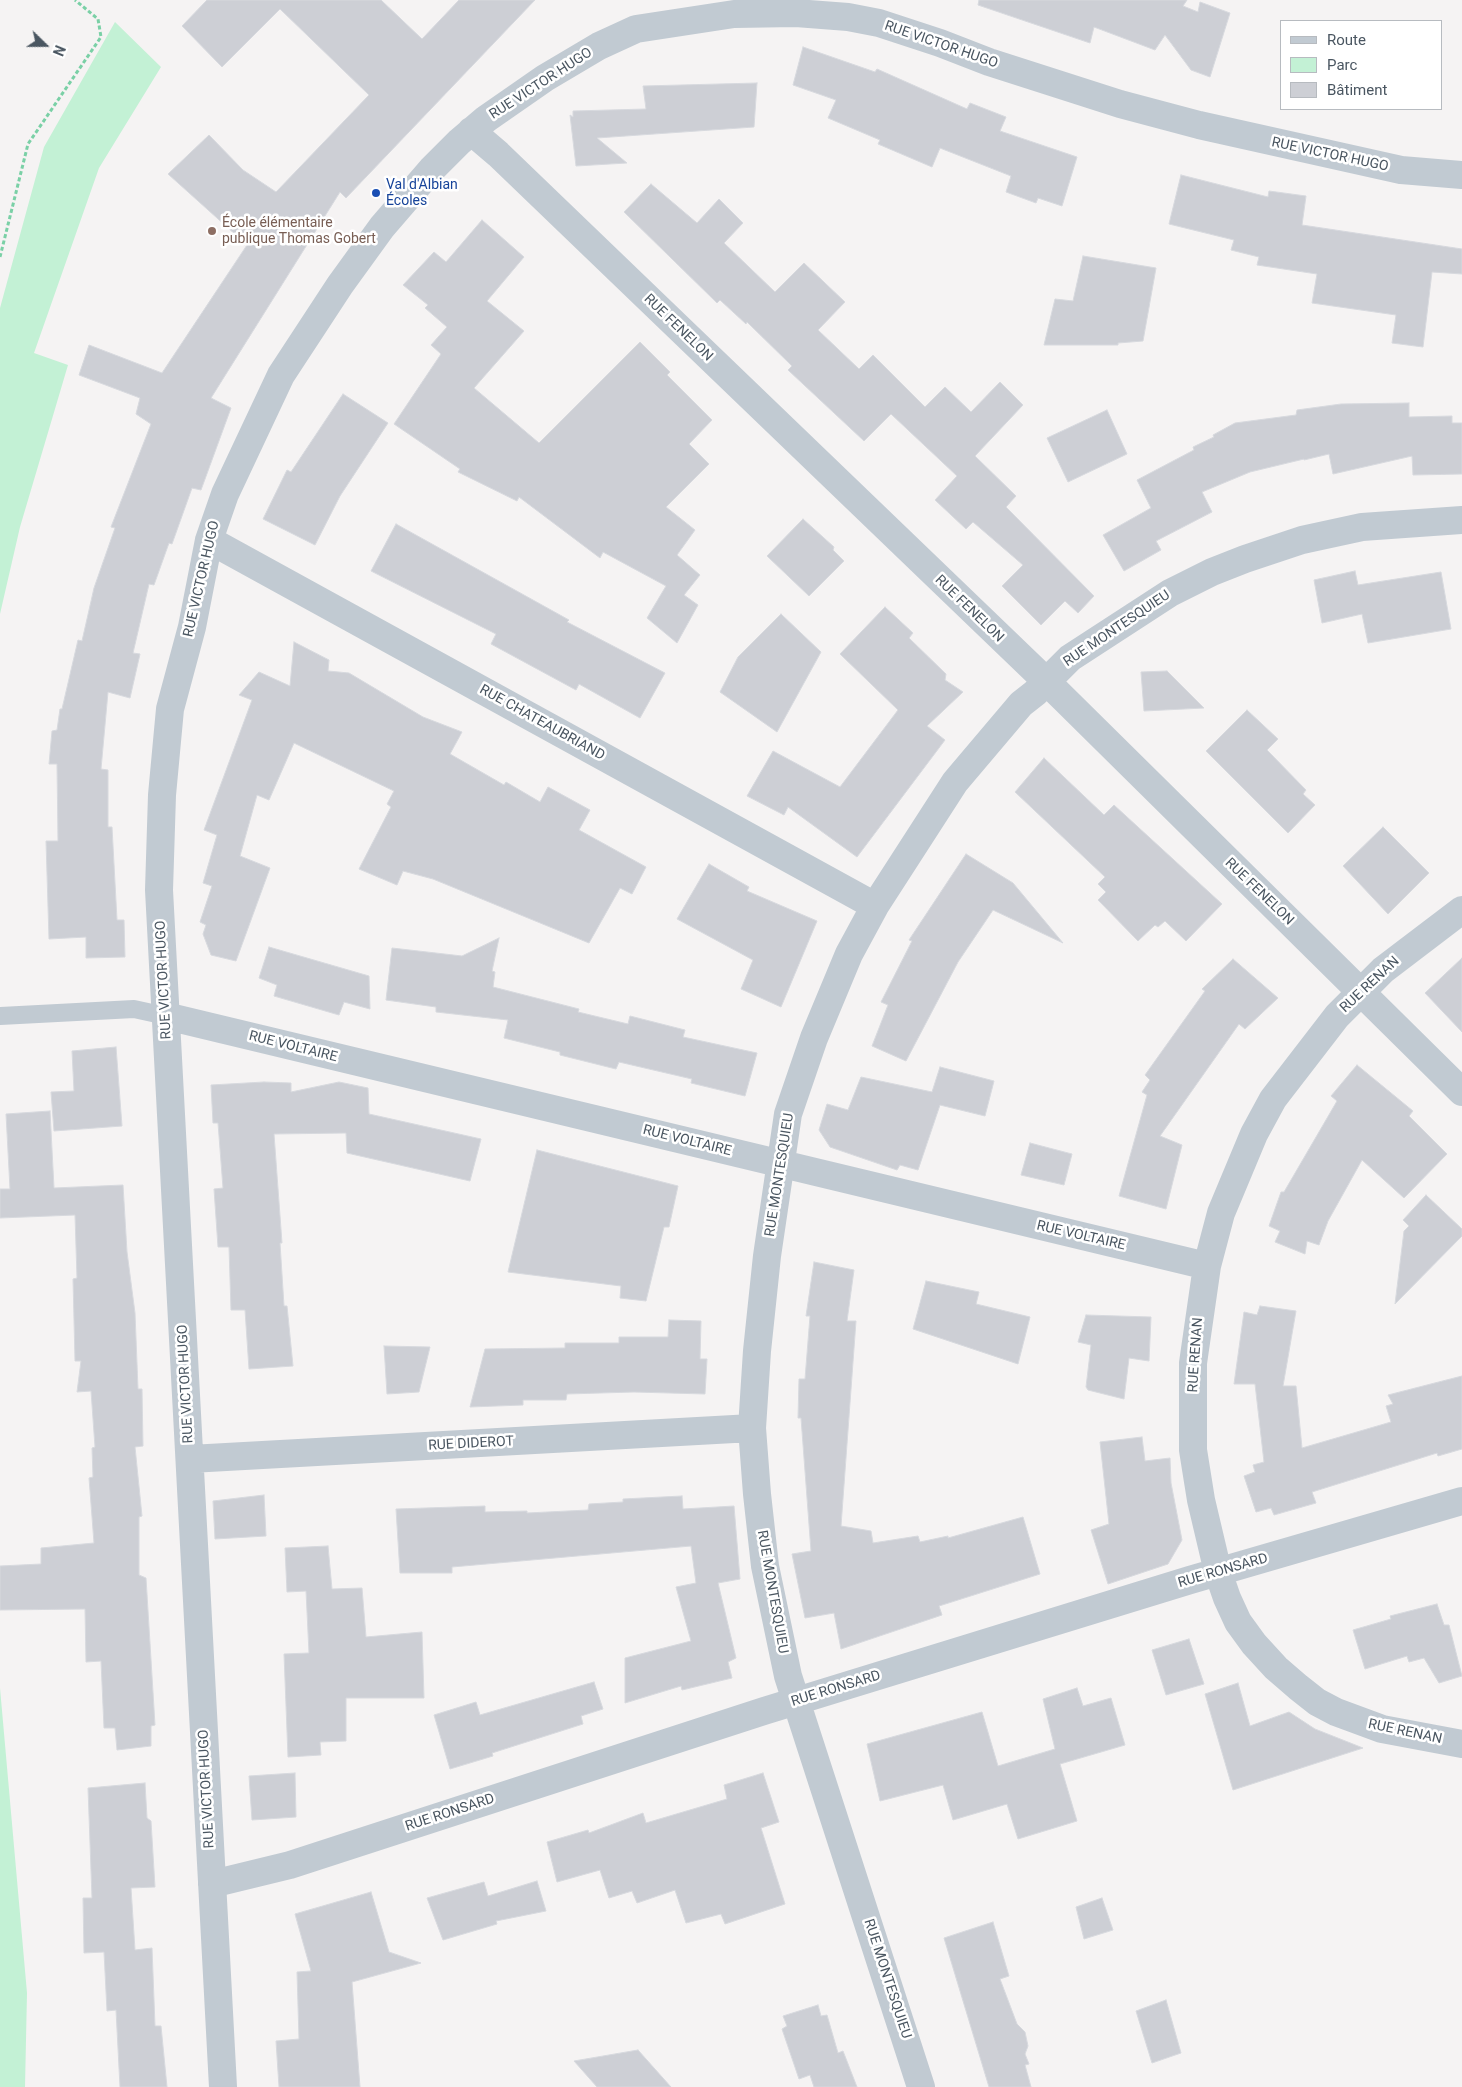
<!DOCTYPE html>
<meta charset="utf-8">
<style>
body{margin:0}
#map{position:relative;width:1462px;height:2087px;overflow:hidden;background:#f5f3f3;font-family:Roboto,sans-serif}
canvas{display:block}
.legend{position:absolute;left:1280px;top:20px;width:162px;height:90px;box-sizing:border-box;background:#fff;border:1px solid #b7bbc0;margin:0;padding:6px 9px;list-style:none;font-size:15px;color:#4a5661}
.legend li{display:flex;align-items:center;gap:10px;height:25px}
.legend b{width:25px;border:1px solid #b7bbc0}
.north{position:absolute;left:20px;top:20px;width:50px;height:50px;-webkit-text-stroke:4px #fff;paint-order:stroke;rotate:112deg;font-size:14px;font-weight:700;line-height:20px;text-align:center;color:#4a5661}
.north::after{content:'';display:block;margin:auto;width:18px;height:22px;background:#4a5661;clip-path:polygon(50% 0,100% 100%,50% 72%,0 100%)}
</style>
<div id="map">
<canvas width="1462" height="2087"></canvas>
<ul class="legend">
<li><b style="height:6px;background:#c1cad2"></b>Route</li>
<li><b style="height:14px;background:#c3f1d5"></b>Parc</li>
<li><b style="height:14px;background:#cdcfd5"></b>Bâtiment</li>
</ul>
<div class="north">N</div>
</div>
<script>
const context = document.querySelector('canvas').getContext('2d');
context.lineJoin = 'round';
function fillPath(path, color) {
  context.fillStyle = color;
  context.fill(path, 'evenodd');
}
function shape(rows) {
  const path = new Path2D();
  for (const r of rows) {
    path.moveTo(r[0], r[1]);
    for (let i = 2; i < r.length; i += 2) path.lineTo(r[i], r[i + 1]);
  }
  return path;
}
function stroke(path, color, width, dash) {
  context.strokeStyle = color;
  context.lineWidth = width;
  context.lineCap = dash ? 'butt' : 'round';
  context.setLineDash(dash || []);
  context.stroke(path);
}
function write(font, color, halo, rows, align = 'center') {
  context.font = font + ' Roboto,sans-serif';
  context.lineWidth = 5;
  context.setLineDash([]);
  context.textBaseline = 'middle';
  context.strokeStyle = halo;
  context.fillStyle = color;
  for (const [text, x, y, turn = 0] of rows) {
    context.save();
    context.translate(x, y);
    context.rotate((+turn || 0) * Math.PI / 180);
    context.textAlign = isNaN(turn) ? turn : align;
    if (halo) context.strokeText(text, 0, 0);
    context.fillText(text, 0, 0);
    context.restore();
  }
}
fillPath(shape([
 [115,22,161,67,99,168,34,353,68,365,20,527,0,614,0,308,44,147],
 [0,1688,27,1993,25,2087,0,2087]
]), '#c3f1d5');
const building = shape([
 [207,0,381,0,422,39,459,0,535,0,346,198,340,192,211,398,231,408,201,490,192,488,172,544,169,543,154,585,149,584,133,653,140,654,130,698,108,692,101,769,108,770,108,827,112,827,117,920,124,920,125,957,86,958,86,937,49,939,46,841,58,841,57,764,49,764,52,731,57,730,60,709,62,709,78,640,82,641,94,588,115,528,111,527,151,424,136,414,140,398,79,375,89,345,162,373,247,245,168,174,209,135,243,170,276,192,369,95,280,9,222,67,182,26,207,0],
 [979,0,1187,0,1183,6,1198,12,1200,2,1230,13,1210,77,1191,70,1165,35,1155,50,1094,27,1090,43,978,5,979,0],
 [803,47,875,72,877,69,967,109,970,103,1006,117,1000,131,1077,157,1062,206,1038,198,1036,203,1006,192,1011,176,940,148,932,167,878,144,880,140,828,118,836,100,793,85,803,47],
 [757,83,754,127,597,138,627,163,576,166,570,115,573,117,573,111,646,109,643,86,757,83],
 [1181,175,1268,197,1269,191,1306,196,1302,225,1462,249,1462,274,1432,272,1423,347,1392,343,1396,315,1312,303,1317,274,1257,265,1259,257,1231,250,1234,240,1169,224,1181,175],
 [651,184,697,223,719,199,743,223,724,243,775,292,804,263,845,302,818,330,859,369,873,355,925,407,945,387,971,412,1000,382,1023,405,975,456,1016,496,1006,507,1094,596,1078,613,1065,601,1041,625,1002,586,1023,565,973,522,966,529,935,500,957,476,891,414,864,441,788,370,792,366,747,322,746,324,720,300,717,303,624,212,651,184],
 [482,220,524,257,487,301,524,331,474,388,539,443,640,342,670,372,667,375,712,420,689,444,709,464,666,507,695,530,677,555,700,575,684,595,698,605,677,643,647,618,666,586,603,552,600,558,519,497,517,501,458,472,460,469,394,424,441,354,431,345,447,327,425,308,428,305,403,285,434,252,446,262,482,220],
 [1083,256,1156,268,1143,341,1118,343,1118,345,1044,345,1055,299,1073,301,1083,256],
 [343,394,388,423,340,496,315,545,263,519,287,470,291,472,343,394],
 [1409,403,1409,417,1452,416,1452,423,1462,423,1462,474,1413,475,1412,456,1333,474,1329,454,1304,460,1304,459,1250,472,1202,492,1212,512,1156,541,1161,550,1124,571,1103,535,1151,508,1137,480,1194,450,1193,447,1214,437,1213,435,1235,423,1296,415,1297,410,1341,404,1409,403],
 [1107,410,1127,454,1068,482,1047,438,1107,410],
 [803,519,834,547,833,550,844,561,809,596,767,556,803,519],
 [396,524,569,620,567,622,665,673,640,718,579,684,576,690,491,644,496,634,371,571,396,524],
 [1355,571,1358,585,1441,572,1451,629,1368,643,1362,614,1322,623,1314,580,1355,571],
 [885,607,913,633,909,638,946,674,945,680,963,692,927,726,945,740,857,857,788,807,784,815,747,796,773,751,840,787,898,710,840,654,885,607],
 [781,614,821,652,777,732,720,692,738,657,781,614],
 [294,642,329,660,328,671,349,673,423,717,462,732,450,754,504,785,506,782,540,802,548,787,590,810,579,830,646,867,632,894,620,888,589,943,433,879,403,871,397,885,359,869,391,807,387,804,394,791,294,743,269,800,257,795,240,856,270,868,236,961,211,955,203,934,206,925,200,922,212,886,203,883,217,835,204,830,252,700,239,695,259,672,290,686,294,642],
 [1167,671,1204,708,1144,711,1141,672,1167,671],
 [1247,710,1278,739,1267,750,1306,790,1303,794,1315,805,1288,833,1206,751,1247,710],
 [1044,758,1104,815,1114,805,1222,904,1186,941,1165,921,1158,927,1155,925,1138,941,1098,900,1106,892,1098,884,1105,877,1015,792,1044,758],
 [1383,827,1429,873,1388,914,1343,866,1383,827],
 [966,854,1013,883,1063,943,993,910,958,962,906,1061,872,1046,888,1005,881,1002,912,941,909,940,966,854],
 [709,864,749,887,747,891,817,921,781,1007,741,989,753,960,677,919,709,864],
 [499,938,492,971,495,972,493,987,579,1009,578,1012,628,1024,630,1016,685,1030,683,1037,757,1053,745,1096,691,1083,692,1079,619,1062,616,1069,560,1055,560,1052,504,1038,508,1020,436,1012,436,1007,386,1000,392,948,462,956,499,938],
 [269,947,369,976,370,1009,344,1002,339,1015,274,996,277,985,259,978,269,947],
 [1462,958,1462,1032,1425,993,1462,958],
 [1233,959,1278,998,1245,1029,1239,1024,1160,1136,1182,1145,1166,1209,1119,1196,1147,1095,1142,1092,1150,1080,1145,1075,1205,991,1202,989,1233,959],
 [116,1047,122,1126,54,1131,51,1092,74,1091,72,1051,116,1047],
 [1357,1065,1413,1111,1409,1116,1447,1154,1404,1198,1362,1160,1328,1221,1319,1245,1307,1241,1305,1254,1275,1242,1280,1231,1269,1226,1281,1192,1284,1192,1337,1101,1331,1096,1357,1065],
 [940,1067,994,1081,985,1116,940,1105,918,1170,900,1165,897,1170,830,1147,819,1130,827,1104,848,1110,861,1077,932,1092,940,1067],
 [264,1082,291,1083,291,1092,339,1082,368,1088,369,1114,481,1139,470,1181,347,1153,346,1133,274,1134,282,1243,280,1243,284,1306,287,1306,293,1366,249,1369,245,1310,231,1310,229,1247,218,1247,214,1189,223,1188,218,1123,213,1123,211,1085,264,1082],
 [50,1111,54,1188,123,1185,127,1252,135,1313,138,1389,142,1389,143,1446,135,1447,142,1516,139,1517,139,1575,146,1578,155,1725,151,1726,151,1746,117,1750,115,1728,104,1728,101,1661,86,1662,85,1609,0,1610,0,1566,41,1564,41,1548,94,1543,89,1478,93,1477,92,1448,95,1447,91,1391,77,1392,81,1361,75,1361,73,1279,77,1278,75,1215,0,1218,0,1189,10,1189,6,1114,50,1111],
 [1030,1143,1072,1154,1064,1185,1021,1175,1030,1143],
 [537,1150,678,1186,669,1227,664,1227,646,1301,620,1298,621,1286,508,1272,537,1150],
 [1426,1195,1462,1229,1462,1236,1395,1304,1404,1231,1409,1226,1403,1220,1426,1195],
 [814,1262,854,1270,847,1321,856,1321,841,1526,871,1531,873,1543,918,1536,920,1542,948,1536,948,1538,1023,1517,1040,1574,939,1606,942,1615,841,1649,834,1613,805,1618,792,1554,811,1551,801,1418,798,1418,799,1379,805,1379,810,1316,806,1316,814,1262],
 [926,1281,979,1292,976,1304,1030,1317,1018,1364,913,1329,926,1281],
 [1260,1306,1296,1311,1283,1386,1296,1386,1302,1448,1391,1422,1386,1406,1393,1404,1388,1395,1462,1376,1462,1449,1438,1456,1437,1453,1312,1492,1316,1503,1274,1515,1271,1508,1256,1512,1244,1476,1255,1472,1253,1465,1264,1462,1255,1384,1234,1384,1244,1312,1257,1315,1260,1306],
 [1086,1315,1151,1317,1149,1361,1129,1358,1124,1399,1088,1390,1086,1387,1091,1345,1078,1342,1086,1315],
 [669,1320,701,1321,700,1359,707,1359,705,1394,634,1392,567,1394,566,1400,523,1400,523,1405,470,1407,485,1349,565,1348,565,1343,619,1343,619,1337,668,1337,669,1320],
 [384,1346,430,1347,419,1392,387,1394,384,1346],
 [1142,1437,1145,1461,1170,1458,1171,1483,1182,1540,1168,1564,1108,1584,1091,1530,1109,1524,1100,1442,1142,1437],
 [264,1495,266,1536,215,1539,213,1501,264,1495],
 [682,1496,683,1509,734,1506,740,1579,718,1583,736,1658,728,1662,732,1678,682,1690,681,1686,625,1703,625,1658,691,1641,676,1587,696,1583,691,1546,452,1567,452,1573,400,1573,396,1509,485,1506,485,1512,527,1511,527,1513,588,1510,589,1504,623,1502,623,1499,682,1496],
 [328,1546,332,1589,362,1588,366,1637,422,1632,424,1698,346,1698,346,1741,320,1742,321,1755,288,1757,284,1654,309,1653,306,1591,287,1592,285,1548,328,1546],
 [1437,1604,1444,1625,1449,1625,1462,1676,1439,1683,1424,1658,1409,1662,1407,1656,1365,1669,1353,1630,1391,1619,1390,1616,1437,1604],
 [1189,1639,1204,1684,1166,1695,1152,1650,1189,1639],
 [594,1682,603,1709,581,1716,583,1724,492,1753,493,1756,450,1769,434,1715,476,1702,480,1715,594,1682],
 [1238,1683,1250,1726,1289,1712,1315,1729,1363,1748,1233,1790,1205,1694,1238,1683],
 [1077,1688,1083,1706,1111,1698,1125,1745,1060,1764,1077,1821,1018,1839,1007,1804,953,1820,943,1785,880,1801,867,1744,982,1712,998,1766,1055,1749,1043,1699,1077,1688],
 [295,1773,296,1817,252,1820,249,1776,295,1773],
 [763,1773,779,1822,761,1828,785,1904,725,1924,721,1914,686,1923,675,1890,637,1903,632,1891,609,1898,600,1870,557,1882,547,1842,588,1830,589,1833,643,1813,646,1823,727,1799,724,1785,763,1773],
 [145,1783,147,1818,151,1821,155,1887,131,1888,135,1950,152,1948,155,2026,161,2026,167,2087,120,2087,116,2010,107,2011,104,1952,84,1953,83,1898,92,1898,88,1788,145,1783],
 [537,1881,546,1911,496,1921,497,1924,443,1940,427,1898,484,1882,488,1896,537,1881],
 [371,1892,389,1952,421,1963,352,1982,360,2087,279,2087,276,2041,299,2039,297,1972,311,1971,295,1914,371,1892],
 [1102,1898,1113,1930,1084,1939,1076,1907,1102,1898],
 [993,1922,1009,1976,1000,1979,1017,2024,1025,2032,1028,2046,1025,2054,1029,2064,1025,2065,1031,2087,989,2087,944,1938,993,1922],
 [1166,2000,1181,2053,1152,2063,1136,2011,1166,2000],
 [818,2005,821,2016,827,2015,838,2053,843,2051,857,2087,814,2087,810,2075,799,2079,782,2029,787,2026,783,2016,818,2005],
 [638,2050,671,2087,597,2087,574,2061,638,2050]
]);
fillPath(building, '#cdcfd5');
stroke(building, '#d7d9de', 1);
stroke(shape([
 [0,257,28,144,101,37,98,19,75,0]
]), '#7ad0a6', 3, [4, 2.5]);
stroke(shape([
 [0,1016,134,1009,166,1016]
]), '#c1cad2', 18);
stroke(shape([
 [471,131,498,154,1046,681,1462,1092],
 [209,540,875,906],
 [1462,910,1383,970,1337,1016,1273,1099,1254,1134,1221,1213,1207,1266,1193,1363,1193,1450,1201,1500,1218,1572,1227,1598,1238,1622,1254,1644,1276,1668,1298,1687,1317,1702,1336,1712,1382,1729,1462,1744],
 [166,1016,1207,1266],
 [190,1459,752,1428],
 [212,1884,290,1865,764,1711,1190,1580,1462,1501],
 [223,2087,159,890,162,795,170,709,192,627,209,540,225,494,281,375,340,285,382,227,432,169,459,142,486,119,545,78,599,46,636,29,734,14,796,13,848,17,879,23,940,43,989,62,1120,104,1199,125,1401,170,1462,175],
 [921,2087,788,1676,765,1566,757,1494,752,1428,757,1351,767,1256,788,1114,814,1038,849,954,875,906,955,782,1021,704,1035,693,1070,658,1170,593,1212,572,1245,559,1302,540,1362,527,1462,520]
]), '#c1cad2', 28);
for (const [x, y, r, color] of [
 [376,193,5,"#1a4fb4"],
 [212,231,5,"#8d6e63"]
]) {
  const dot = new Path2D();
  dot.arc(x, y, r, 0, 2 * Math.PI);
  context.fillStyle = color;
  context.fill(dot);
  stroke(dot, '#fff', 2);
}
write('14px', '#4a5661', '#fff', [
 ["RUE VICTOR HUGO",941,45,19],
 ["RUE VICTOR HUGO",541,84,-33],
 ["RUE VICTOR HUGO",1330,155,12],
 ["RUE FENELON",678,328,44],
 ["RUE VICTOR HUGO",202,579,-77],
 ["RUE FENELON",969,609,44],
 ["RUE MONTESQUIEU",1117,629,-34],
 ["RUE CHATEAUBRIAND",542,723,29],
 ["RUE FENELON",1259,892,44],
 ["RUE VICTOR HUGO",164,980,-93],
 ["RUE RENAN",1370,985,-43],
 ["RUE VOLTAIRE",293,1047,14],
 ["RUE VOLTAIRE",687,1141,14],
 ["RUE MONTESQUIEU",780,1175,-81],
 ["RUE VOLTAIRE",1081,1236,13],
 ["RUE RENAN",1196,1355,-86],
 ["RUE VICTOR HUGO",186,1384,-93],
 ["RUE DIDEROT",471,1444,-3],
 ["RUE RONSARD",1223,1571,-16],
 ["RUE MONTESQUIEU",772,1592,80],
 ["RUE RONSARD",836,1689,-17],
 ["RUE RENAN",1405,1732,12],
 ["RUE VICTOR HUGO",207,1789,-93],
 ["RUE RONSARD",450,1813,-18],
 ["RUE MONTESQUIEU",887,1979,72]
]);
write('14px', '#164399', '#fff', [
 ["Val d'Albian",386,185],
 ["Écoles",386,201]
], 'left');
write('14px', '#785e54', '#fff', [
 ["École élémentaire",222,223],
 ["publique Thomas Gobert",222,239]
], 'left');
</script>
